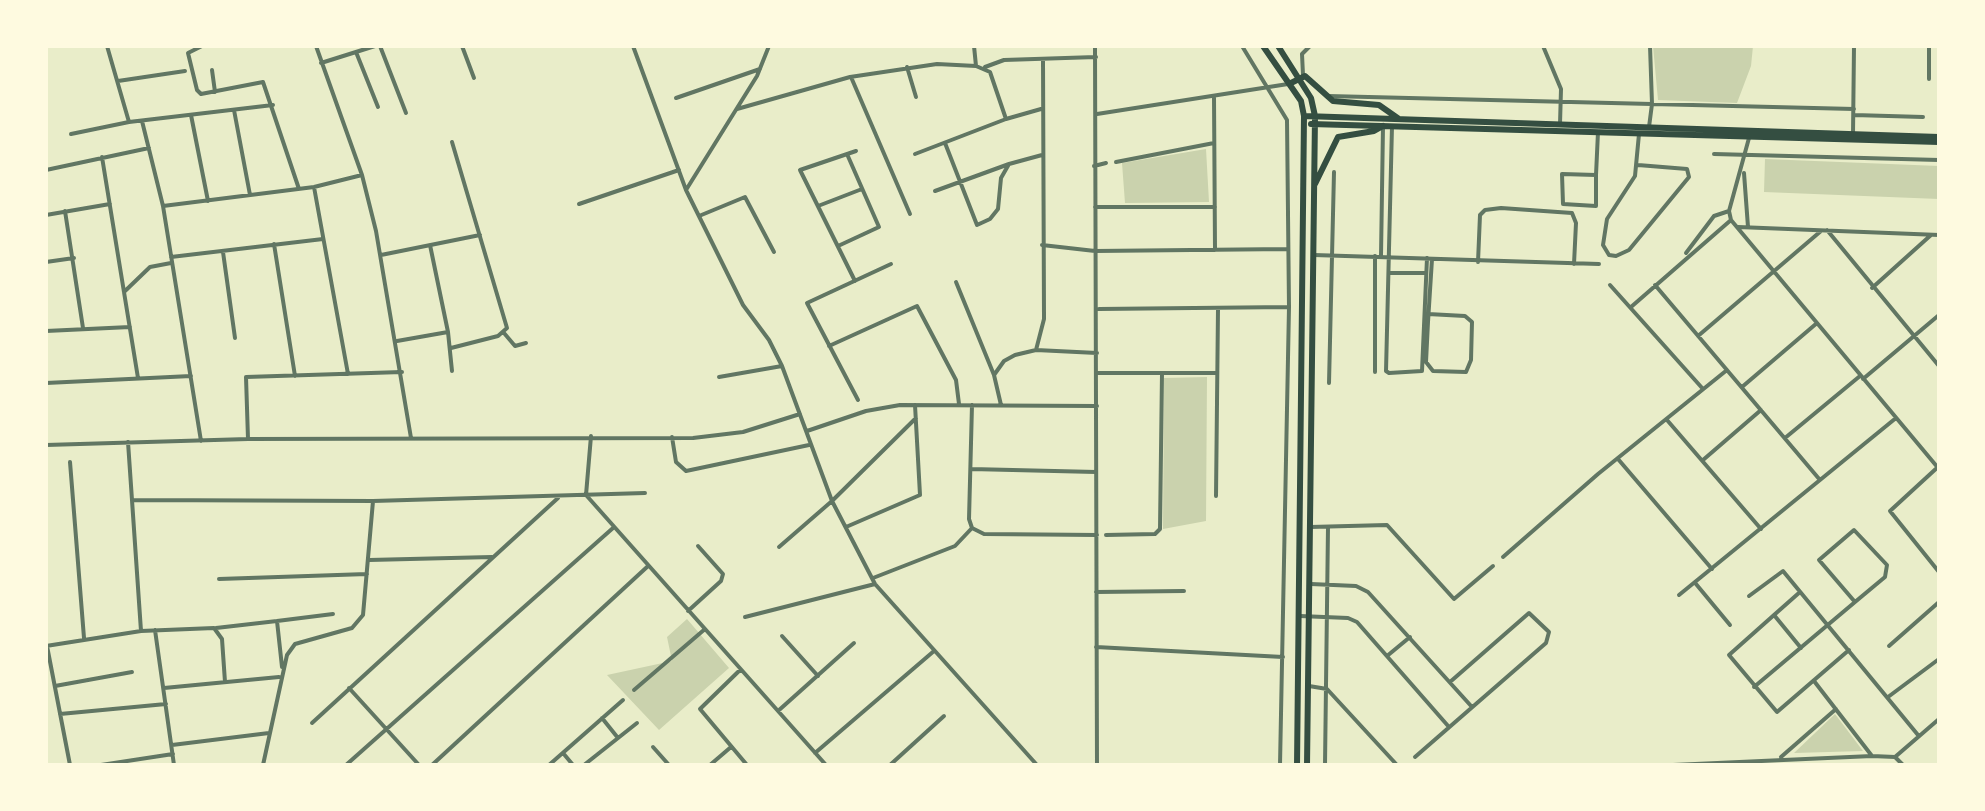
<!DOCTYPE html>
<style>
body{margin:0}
#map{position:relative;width:1985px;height:811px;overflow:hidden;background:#e9edc9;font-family:Arial,sans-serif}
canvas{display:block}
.frame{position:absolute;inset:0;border:48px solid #fefae0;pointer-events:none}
</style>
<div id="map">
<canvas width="1985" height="811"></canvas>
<div class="frame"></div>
</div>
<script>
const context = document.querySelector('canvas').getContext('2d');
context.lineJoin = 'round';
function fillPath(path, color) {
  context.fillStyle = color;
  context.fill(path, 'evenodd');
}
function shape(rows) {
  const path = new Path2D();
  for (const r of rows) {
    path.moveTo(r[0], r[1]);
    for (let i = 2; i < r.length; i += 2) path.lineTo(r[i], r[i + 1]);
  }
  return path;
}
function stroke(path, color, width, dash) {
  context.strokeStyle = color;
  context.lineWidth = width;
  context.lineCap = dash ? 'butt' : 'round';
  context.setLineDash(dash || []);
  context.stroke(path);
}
fillPath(shape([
 [1653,46,1753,46,1751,66,1737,103,1658,100],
 [1206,149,1209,202,1125,203,1122,163],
 [1765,159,1939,166,1939,199,1764,192],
 [1207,377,1206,521,1163,529,1164,378],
 [687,619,729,668,659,730,607,675,672,661,667,637],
 [1835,714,1863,751,1794,753]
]), '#cad2ad');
stroke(shape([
 [107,46,129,122],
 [202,46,188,53,197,90,201,94,263,82,299,189],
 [316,46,362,175,376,231,411,438],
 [380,46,406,113],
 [462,46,474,78],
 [633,46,686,190,743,305,769,340,782,366,832,501,875,584,1037,765],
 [974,46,976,66],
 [1095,46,1097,765],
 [1242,46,1287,120,1289,307,1280,765],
 [1543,46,1561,89,1560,124],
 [356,52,378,107],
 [321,63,375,46],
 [907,67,916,97],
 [985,67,1004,60,1096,57],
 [212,70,215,92],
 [1303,75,1302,54,1310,46],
 [851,77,910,214],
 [1929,79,1929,46],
 [118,81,185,71],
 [1328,96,1854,109],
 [1214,97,1215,250],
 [676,98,760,69],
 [737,109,850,77,937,64,976,66,990,72,1006,119,1041,109],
 [234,110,250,195],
 [1097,114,1288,84],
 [191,115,208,201],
 [1854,115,1923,117],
 [142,121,163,206,201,441],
 [1392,126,1386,371,1389,373,1422,371,1427,258],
 [1649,127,1652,104,1650,46],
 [71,134,129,122,273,105],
 [1853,134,1854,46],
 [1749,138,1729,211,1731,220,1939,469],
 [945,143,977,225,990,219,998,209,1001,178,1009,164,1042,155],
 [915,154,1006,119],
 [1714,154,1939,160],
 [102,157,138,378],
 [1116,162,1214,143],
 [1638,165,1687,169,1689,177,1629,250,1616,256,1609,255,1603,245,1607,219,1635,176,1639,134],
 [1094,166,1106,163],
 [46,170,149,148],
 [1744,173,1748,227],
 [1596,175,1596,206,1563,204,1562,174,1596,175,1598,132],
 [314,187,348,374],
 [686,190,757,76,769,46],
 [935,191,1009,164],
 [579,204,679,170],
 [163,206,314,187,362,175],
 [818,206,862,189],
 [1095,207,1215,207],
 [65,211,83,328],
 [46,215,110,204],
 [699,216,745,197,774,252],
 [1738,227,1939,235],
 [1827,230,1939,366],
 [274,244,295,376],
 [430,245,448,332],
 [1042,245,1095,251,1288,249],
 [838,246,879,227,847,154],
 [223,252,235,338],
 [1686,253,1714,216,1729,211],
 [381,255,480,235],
 [1314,255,1599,264],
 [1381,256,1383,126],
 [171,257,323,239],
 [46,262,74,258],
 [1478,262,1480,215,1485,210,1501,208,1572,213,1576,223,1574,264],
 [1389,273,1426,273],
 [855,281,800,170,856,151],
 [956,282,994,375],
 [1610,285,1703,389],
 [1655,285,1820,480],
 [1872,288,1931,235],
 [124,292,150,267,171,263],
 [1631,307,1731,220],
 [1099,309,1289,307],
 [1428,314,1465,316,1472,322,1471,360,1466,372,1433,371,1426,362,1428,322,1432,259],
 [46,331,130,327],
 [504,333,515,346,526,343],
 [1698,336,1821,231],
 [397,341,448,332,452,371],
 [829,346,917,306,956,380,959,404],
 [451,348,498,336,507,328,452,142],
 [1036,350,1044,319,1043,59],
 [1375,372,1375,256],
 [1097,373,1217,373],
 [719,377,782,366],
 [1863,379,1939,315],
 [46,383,191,376],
 [1329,383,1334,172],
 [1742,387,1817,323],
 [858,400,807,303,891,264],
 [972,405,969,519,972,528,984,534,1097,535],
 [1001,405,994,375,1004,361,1015,355,1036,350,1097,353],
 [1667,420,1761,529],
 [807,431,866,411,900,405,1097,406],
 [672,437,676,462,686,471,809,445],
 [1785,438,1860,376],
 [248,439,246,377,402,372],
 [128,442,141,631],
 [46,445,248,439,693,438,743,432,800,414],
 [1618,459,1712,569],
 [1703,460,1761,410],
 [70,462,84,638],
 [1939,466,1890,511,1939,572],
 [971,469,1096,472],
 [586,495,826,765],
 [586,495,591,436],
 [1216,496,1218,309],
 [133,500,373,501,645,493],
 [846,527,920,495,915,405],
 [1310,527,1387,525,1454,599,1493,566],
 [1106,535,1155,534,1160,529,1162,373],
 [779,547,832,501,916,418],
 [1503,557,1598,474,1727,370],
 [369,560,492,557],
 [873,578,955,546,972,528],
 [219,579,367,574],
 [1311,584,1356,586,1368,592,1472,707],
 [1696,584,1730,625],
 [1096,592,1184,591],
 [1800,592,1774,615,1801,648],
 [1679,595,1896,418],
 [1749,596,1783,571,1918,735],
 [688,611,721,581,723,574,698,546],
 [1774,615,1729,655,1777,712,1849,650],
 [1300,616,1348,618,1357,622,1449,727],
 [745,617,875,584],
 [216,628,277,621],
 [155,630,174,765],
 [782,636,818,676],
 [46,646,141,631,214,628,222,639,225,682],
 [47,646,70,765],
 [1889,646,1939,602],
 [1096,647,1283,657],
 [1387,656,1410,637],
 [282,667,277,621,333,614],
 [740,670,700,709,747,765],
 [1814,681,1872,756,1895,757,1903,765],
 [55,686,132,672],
 [1309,686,1327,689,1397,765],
 [1754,687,1855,602,1885,577,1887,565,1854,530,1819,560,1855,602],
 [164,688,279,677],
 [349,688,419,765],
 [634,690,705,629],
 [1888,697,1939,659],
 [778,711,854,643],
 [60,714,166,704],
 [602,718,618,738],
 [312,723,558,498],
 [172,745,269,733],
 [653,747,669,765],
 [563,753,573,765],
 [815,753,934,651],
 [1415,757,1546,643,1549,632,1529,613,1450,682],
 [1781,757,1836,709],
 [1895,757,1939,719],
 [101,765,173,754],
 [263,765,287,655,295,644,352,628,363,615,373,501],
 [346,765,613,528],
 [432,765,647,567],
 [549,765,623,700],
 [584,765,637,723],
 [710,765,731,747],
 [890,765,944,716],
 [1325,765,1328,527],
 [1673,765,1872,756]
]), '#617663', 4);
stroke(shape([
 [1263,46,1301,101,1304,116],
 [1278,46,1311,98,1315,116,1307,765],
 [1289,84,1305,76,1333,101,1379,105,1399,119],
 [1311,124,1939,142],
 [1315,184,1338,137,1374,131,1383,126],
 [1297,765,1304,116,1939,137]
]), '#344e41', 6);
</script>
